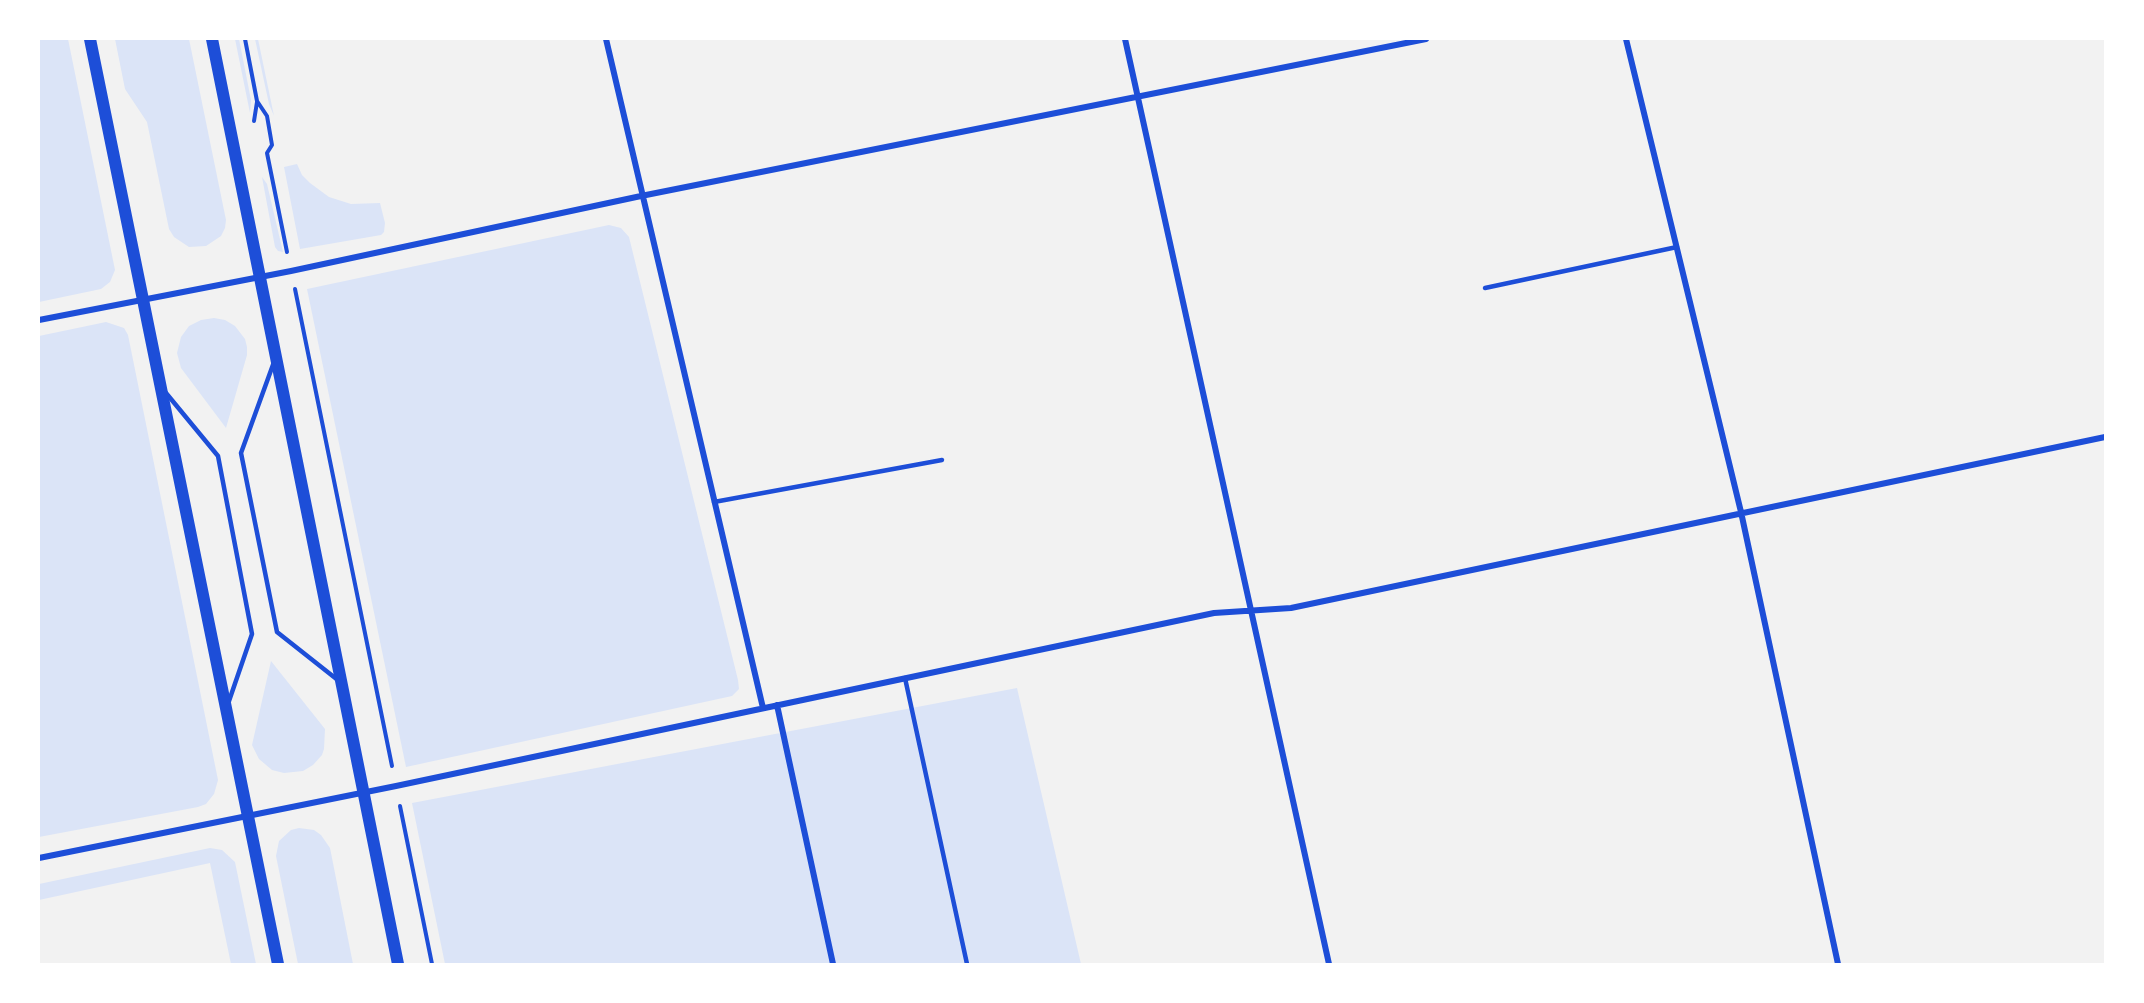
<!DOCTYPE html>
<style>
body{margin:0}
#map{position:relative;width:2144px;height:1003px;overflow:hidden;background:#f2f2f2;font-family:Figtree,sans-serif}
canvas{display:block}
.frame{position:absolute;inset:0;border:40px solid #fff;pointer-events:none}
</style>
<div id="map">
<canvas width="2144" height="1003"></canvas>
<div class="frame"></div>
</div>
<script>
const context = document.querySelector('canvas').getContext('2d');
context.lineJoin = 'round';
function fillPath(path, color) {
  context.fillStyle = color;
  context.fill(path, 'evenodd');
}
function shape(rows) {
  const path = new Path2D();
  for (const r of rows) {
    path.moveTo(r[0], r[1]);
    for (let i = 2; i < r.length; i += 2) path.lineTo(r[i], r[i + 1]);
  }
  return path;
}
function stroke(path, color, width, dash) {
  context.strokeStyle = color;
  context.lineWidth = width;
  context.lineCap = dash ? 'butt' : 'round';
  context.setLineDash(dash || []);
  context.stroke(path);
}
fillPath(shape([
 [39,39,68,39,115,270,110,282,101,289,39,302],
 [115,39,189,39,226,220,225,228,221,236,206,246,189,247,174,237,169,229,147,122,125,89],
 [235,39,239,39,251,100,250,113],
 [255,39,258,39,274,116,269,104],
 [297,164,302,175,310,183,329,197,351,204,380,203,385,223,384,232,381,235,300,249,284,167],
 [262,177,267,184,283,252,278,251,275,247],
 [609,225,621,228,629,237,738,680,739,689,732,696,406,767,307,289],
 [214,318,225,320,235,326,245,339,247,347,247,355,226,428,181,368,177,353,181,337,189,326,201,320],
 [106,322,124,328,128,335,218,780,214,794,206,804,198,807,39,837,39,336],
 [271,661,325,729,324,749,322,755,313,765,303,771,284,773,272,770,259,759,252,745],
 [1017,688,1081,964,445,964,412,803],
 [299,828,314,830,321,835,330,848,353,964,298,964,276,856,279,841,291,830],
 [210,848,222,850,235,862,256,964,231,964,210,863,39,900,39,884]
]), '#dbe4f7');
stroke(shape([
 [245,39,257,101,267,116,272,145,267,153,287,252],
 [254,121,257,102],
 [295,289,392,766],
 [400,806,432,964]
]), '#1d4ed8', 4);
stroke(shape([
 [1485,288,1677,247],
 [274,362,241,453,277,632,339,681],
 [166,393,218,456,252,634,229,701],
 [714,502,942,460],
 [905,678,967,964]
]), '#1d4ed8', 4.5);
stroke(shape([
 [606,39,763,708],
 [1125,39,1329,964],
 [1626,39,1741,512,1838,964],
 [39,320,291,271,641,196,1426,39],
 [777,705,833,964],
 [39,858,396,786,1214,613,1291,608,2105,437]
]), '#1d4ed8', 6);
stroke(shape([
 [90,39,278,964],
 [212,39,398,964]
]), '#1d4ed8', 12);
</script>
